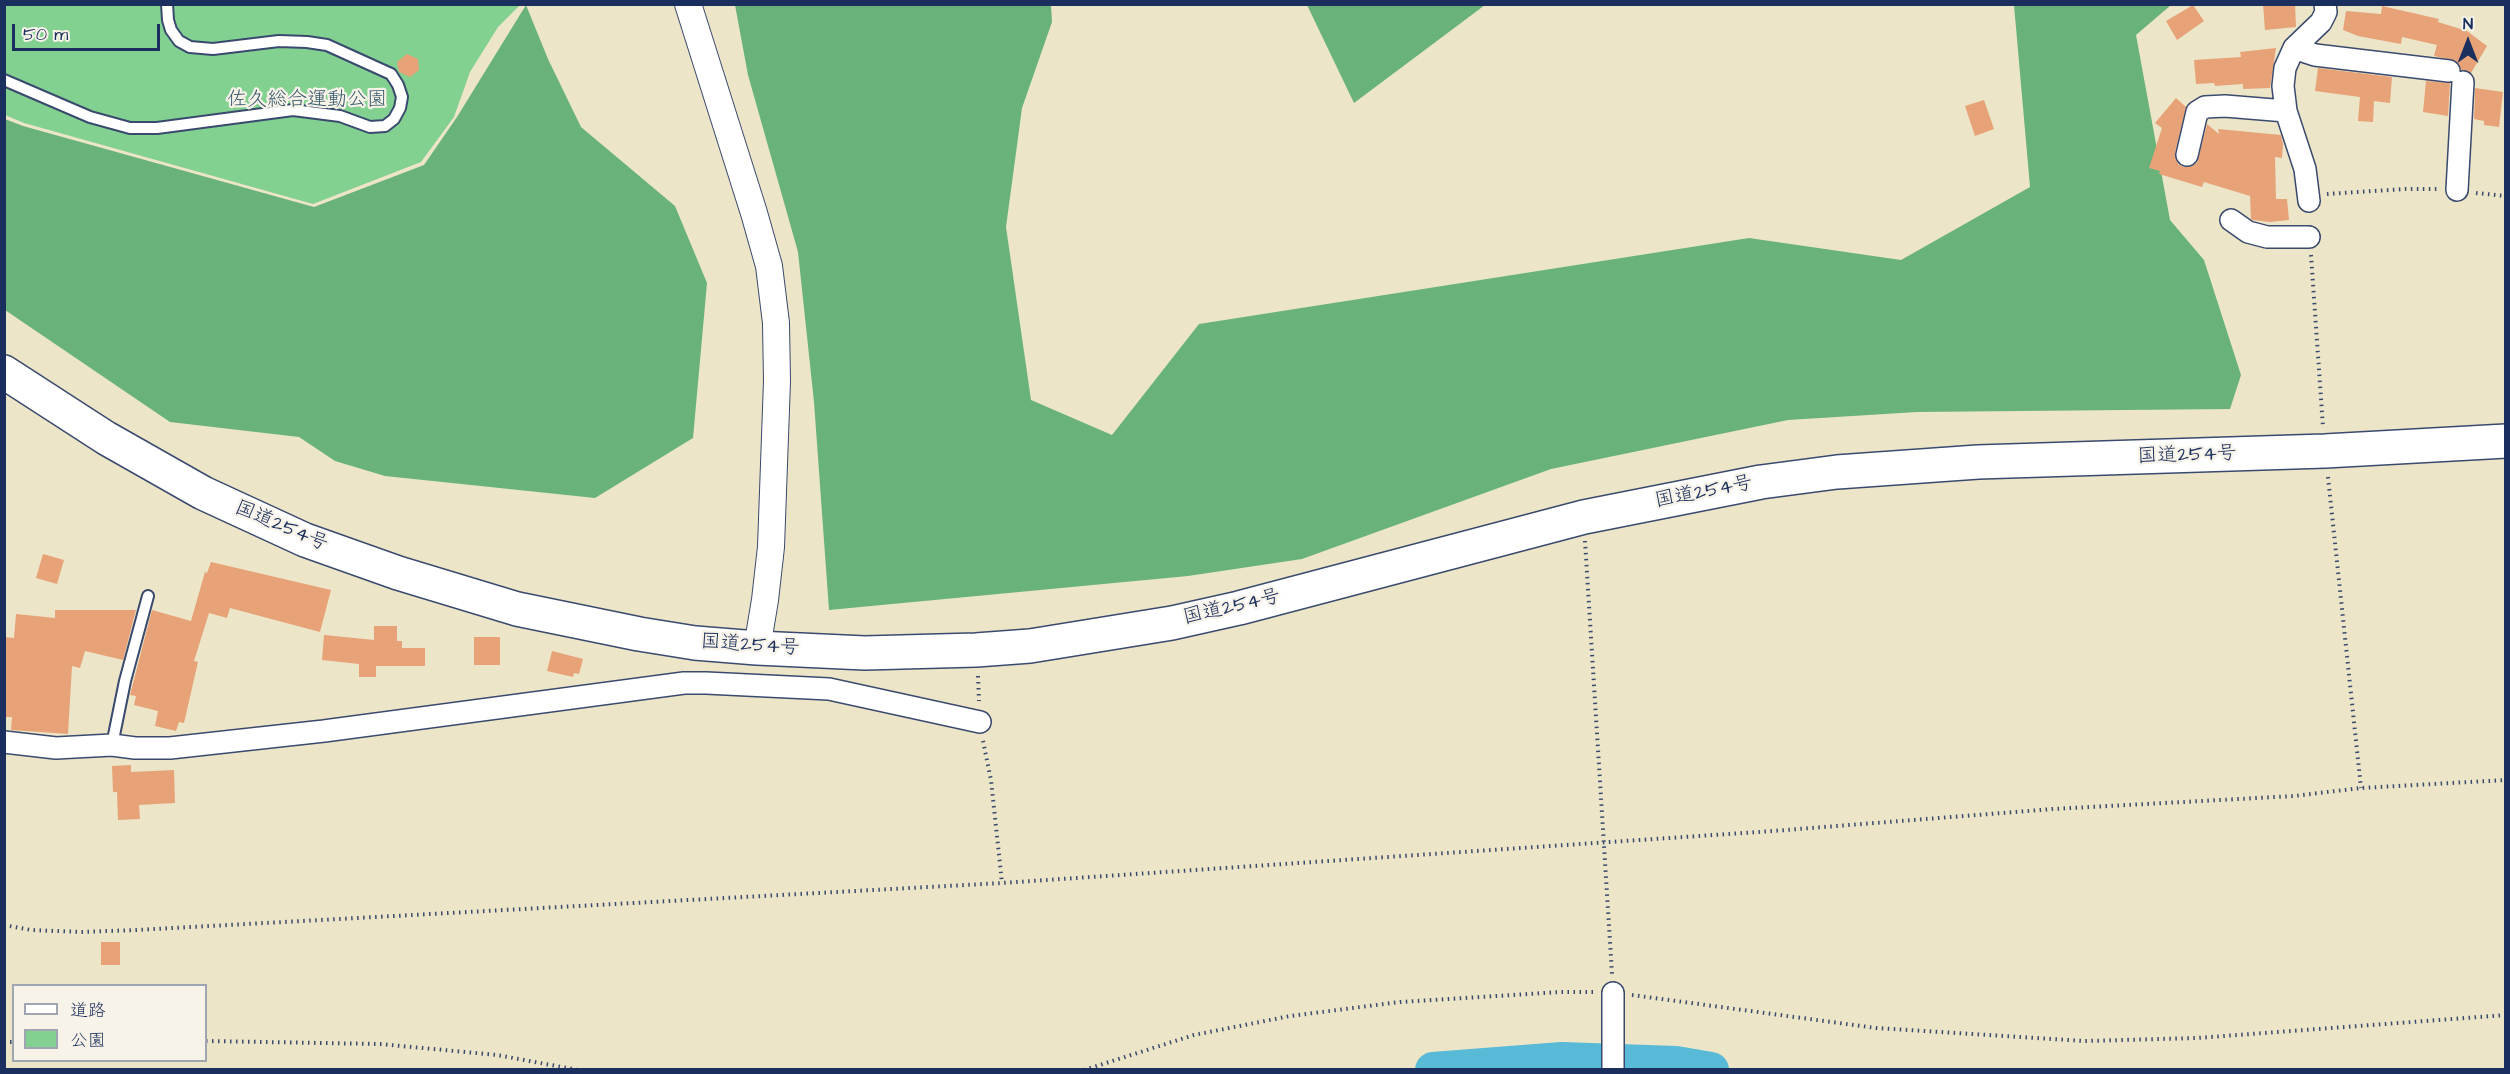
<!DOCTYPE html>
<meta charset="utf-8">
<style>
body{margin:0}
#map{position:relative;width:2510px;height:1074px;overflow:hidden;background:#ece5c7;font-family:"Architects Daughter","Klee One",sans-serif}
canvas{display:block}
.frame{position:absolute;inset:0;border:6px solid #1b2f5e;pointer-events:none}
.legend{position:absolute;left:12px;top:984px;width:195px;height:78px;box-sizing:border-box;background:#f7f3e8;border:2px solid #9fa5b1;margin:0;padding:8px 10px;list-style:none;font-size:18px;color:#1b2f5e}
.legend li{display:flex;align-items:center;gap:12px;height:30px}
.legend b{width:30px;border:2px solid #9fa5b1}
.north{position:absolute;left:2438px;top:12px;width:60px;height:60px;-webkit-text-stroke:4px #f7f3e8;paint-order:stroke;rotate:0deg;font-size:16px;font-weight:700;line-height:24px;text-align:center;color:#1b2f5e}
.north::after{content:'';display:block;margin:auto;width:21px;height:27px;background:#1b2f5e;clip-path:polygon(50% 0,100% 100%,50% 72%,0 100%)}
.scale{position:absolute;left:12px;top:24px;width:148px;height:27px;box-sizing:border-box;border:3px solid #1b2f5e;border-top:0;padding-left:8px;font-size:18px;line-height:21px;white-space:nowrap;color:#1b2f5e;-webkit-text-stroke:4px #f7f3e8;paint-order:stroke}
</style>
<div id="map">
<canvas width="2510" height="1074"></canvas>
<div class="frame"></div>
<ul class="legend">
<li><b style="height:8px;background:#fff"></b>道路</li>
<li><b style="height:16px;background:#82d191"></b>公園</li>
</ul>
<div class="north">N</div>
<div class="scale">50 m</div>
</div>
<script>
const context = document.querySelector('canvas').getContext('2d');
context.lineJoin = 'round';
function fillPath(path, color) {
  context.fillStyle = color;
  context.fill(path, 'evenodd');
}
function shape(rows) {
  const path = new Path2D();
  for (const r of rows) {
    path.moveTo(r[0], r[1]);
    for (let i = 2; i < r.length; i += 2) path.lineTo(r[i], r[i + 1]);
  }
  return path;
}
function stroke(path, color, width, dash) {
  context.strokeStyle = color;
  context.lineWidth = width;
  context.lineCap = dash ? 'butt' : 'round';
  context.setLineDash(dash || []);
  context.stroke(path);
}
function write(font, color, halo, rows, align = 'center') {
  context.font = font + ' "Architects Daughter","Klee One",sans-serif';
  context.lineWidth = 4.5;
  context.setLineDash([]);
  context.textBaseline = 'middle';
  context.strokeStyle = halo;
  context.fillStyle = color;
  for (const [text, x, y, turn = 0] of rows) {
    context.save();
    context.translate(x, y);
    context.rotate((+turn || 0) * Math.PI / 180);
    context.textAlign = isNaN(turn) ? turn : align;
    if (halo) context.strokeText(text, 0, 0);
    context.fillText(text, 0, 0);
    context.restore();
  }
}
fillPath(shape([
 [4,5,520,5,498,27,470,72,454,117,421,162,313,204,24,123,5,115]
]), '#82d191');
fillPath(shape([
 [526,5,548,59,581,127,675,206,707,283,693,438,595,498,385,476,335,461,299,437,170,422,5,310,5,119,23,126,314,207,424,165,457,117],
 [735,5,1051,5,1052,22,1022,108,1006,227,1031,400,1112,435,1199,324,1749,238,1901,260,2030,187,2014,5,2171,5,2136,35,2170,220,2204,260,2241,375,2230,409,1917,412,1788,420,1551,469,1302,559,1188,576,829,610,814,402,798,252,748,75],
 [1307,5,1485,5,1354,103]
]), '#69b37b');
stroke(shape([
 [1433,1070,1562,1060,1676,1064,1711,1070]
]), '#58bad6', 36);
fillPath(shape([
 [2263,4,2295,4,2296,27,2265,30],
 [2193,5,2204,21,2177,40,2166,21],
 [2382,6,2439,19,2438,22,2467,31,2487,46,2471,73,2461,70,2456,61,2434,56,2437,45,2402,37,2401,44,2358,36,2343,30,2346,11,2381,14],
 [2276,48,2270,88,2243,89,2243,84,2215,86,2214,83,2196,84,2194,60,2241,57,2240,52],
 [407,54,418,59,419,70,410,77,399,72,397,62],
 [2318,68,2392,77,2390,103,2374,101,2373,122,2358,121,2360,97,2315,91],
 [2426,81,2450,83,2448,116,2423,112],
 [2475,88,2503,92,2499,127,2484,125,2484,121,2474,119],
 [2176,98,2186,107,2175,153,2178,164,2184,167,2190,167,2197,163,2207,124,2219,134,2218,129,2281,135,2283,144,2282,158,2275,157,2276,199,2287,199,2289,220,2270,222,2253,220,2251,219,2250,196,2204,182,2202,187,2159,174,2160,171,2149,168,2162,128,2155,123],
 [1984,100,1994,129,1975,136,1965,106],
 [43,554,64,560,57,584,36,578],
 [211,562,331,590,320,632,230,608,227,618,209,613,194,661,198,662,184,723,179,722,176,731,155,726,158,711,134,705,136,696,130,695,152,610,191,621,205,572,207,573],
 [55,610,136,610,123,660,85,651,80,668,72,666,68,734,11,730,12,717,4,717,4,637,14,638,16,614,55,618],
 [374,626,397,626,397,641,402,641,402,648,425,648,425,666,376,666,376,677,359,677,359,664,322,660,324,635,374,640],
 [474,637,500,637,500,665,474,665],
 [552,651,583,659,579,674,574,673,573,677,547,671],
 [131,765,131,772,174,770,175,803,139,805,140,819,118,820,117,792,113,792,112,766],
 [101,942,120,942,120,965,101,965]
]), '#e7a278');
const service = shape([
 [4,80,90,117,130,128,157,128,293,110,340,116,370,127,385,126,394,119,400,108,402,97,398,85,391,74,327,45,307,42,279,41,213,49,190,47,179,41,171,30,168,20,167,4],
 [112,745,125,681,148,596]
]);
const minor = shape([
 [2294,48,2315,55,2449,71],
 [2187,155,2197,112,2205,107,2225,106,2286,111],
 [2457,190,2463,82],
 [2309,201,2305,169,2286,111,2283,86,2285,68,2294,48,2321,22,2326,12,2325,4],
 [2231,220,2248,232,2267,237,2309,237],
 [4,742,56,748,112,745,135,748,170,748,324,731,684,683,706,683,829,689,980,722],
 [1613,1070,1613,993]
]);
const tertiary = shape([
 [688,4,754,213,769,266,776,323,777,381,771,547,765,600,757,648]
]);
const trunk = shape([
 [4,372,106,438,203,493,305,540,398,573,517,609,639,634,695,643,757,648,865,653,976,650,1030,646,1172,623,1239,608,1584,517,1761,482,1837,472,1978,462,2325,451,2506,441]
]);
stroke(service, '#3a4a6e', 14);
stroke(minor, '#3a4a6e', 24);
stroke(tertiary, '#3a4a6e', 28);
stroke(trunk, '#3a4a6e', 36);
stroke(shape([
 [2476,193,2506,196],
 [2327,194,2405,189,2439,189],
 [2311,255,2323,427],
 [2328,477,2361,788],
 [1585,541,1612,974],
 [978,676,979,701],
 [983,741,991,780,1002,883],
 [4,925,31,930,81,932,136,930,1002,883,1773,831,2053,809,2294,796,2361,788,2506,780],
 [1632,995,1876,1028,2085,1041,2197,1038,2506,1015],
 [206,1041,380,1044,497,1055,578,1070],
 [4,1042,14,1042],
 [1084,1070,1194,1035,1290,1016,1400,1002,1561,992,1594,992]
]), '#3a4a6e', 4, [1.5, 4.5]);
stroke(service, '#fff', 10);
stroke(minor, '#fff', 21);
stroke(tertiary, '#fff', 26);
stroke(trunk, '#fff', 33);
write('20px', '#35586b', '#f7f3e8', [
 ["佐久総合運動公園",307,101]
]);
write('20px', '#1b2f5e', '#f7f3e8', [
 ["国道254号",2187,456,-2],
 ["国道254号",1704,493,-11],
 ["国道254号",281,527,23],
 ["国道254号",1232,608,-13],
 ["国道254号",750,646,4]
]);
</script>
